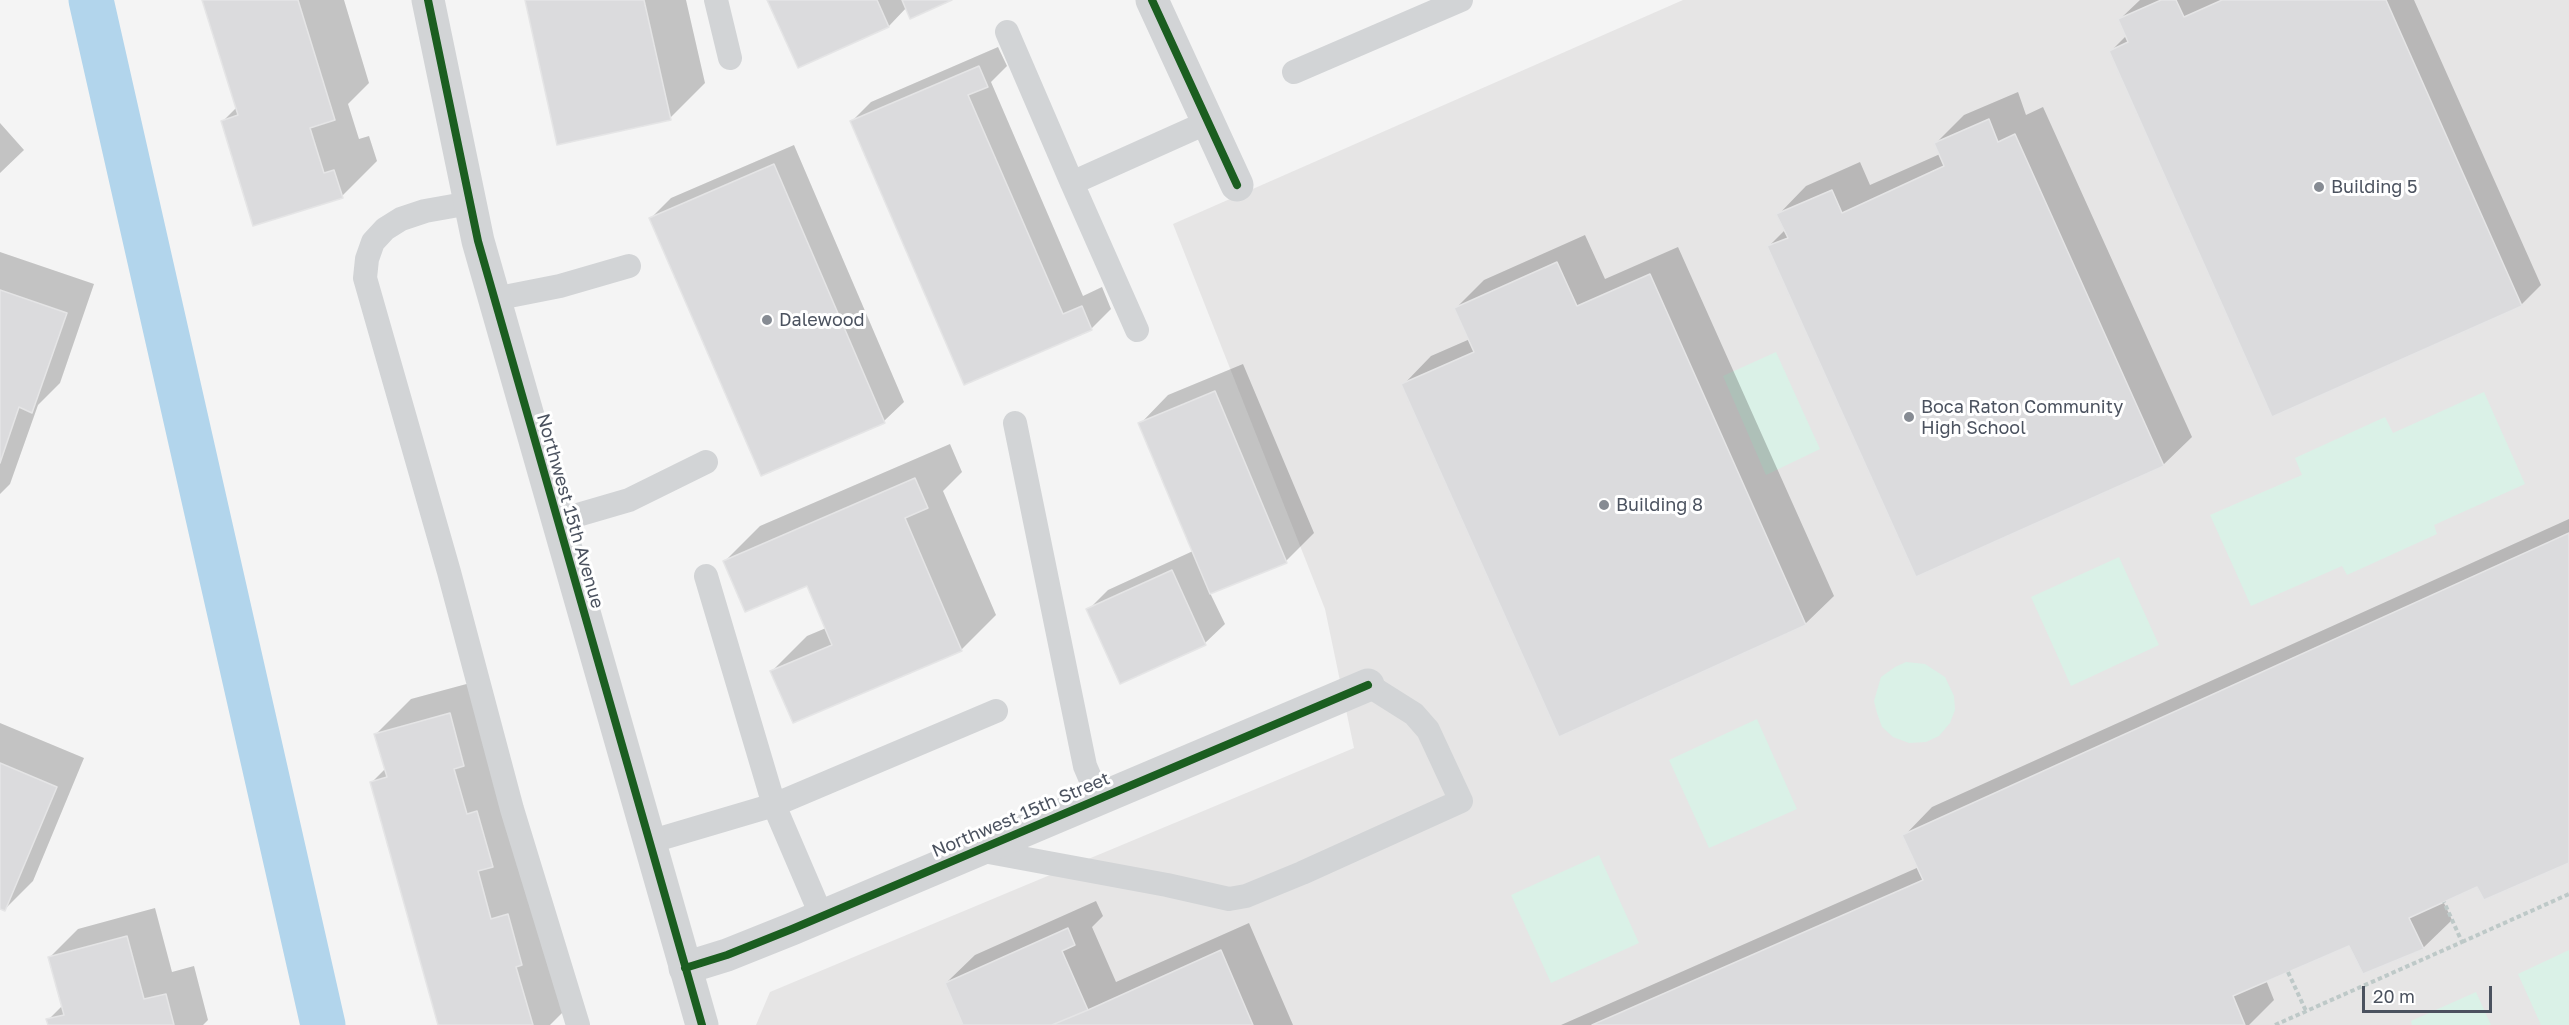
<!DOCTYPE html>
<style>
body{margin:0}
#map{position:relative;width:2569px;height:1025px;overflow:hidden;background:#f4f4f4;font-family:"Golos Text",sans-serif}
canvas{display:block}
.scale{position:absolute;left:2362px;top:986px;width:130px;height:27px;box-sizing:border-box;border:3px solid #4b525f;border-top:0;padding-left:8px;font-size:18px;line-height:21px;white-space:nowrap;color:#4b525f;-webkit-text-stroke:4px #fff;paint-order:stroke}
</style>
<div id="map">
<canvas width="2569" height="1025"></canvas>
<div class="scale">20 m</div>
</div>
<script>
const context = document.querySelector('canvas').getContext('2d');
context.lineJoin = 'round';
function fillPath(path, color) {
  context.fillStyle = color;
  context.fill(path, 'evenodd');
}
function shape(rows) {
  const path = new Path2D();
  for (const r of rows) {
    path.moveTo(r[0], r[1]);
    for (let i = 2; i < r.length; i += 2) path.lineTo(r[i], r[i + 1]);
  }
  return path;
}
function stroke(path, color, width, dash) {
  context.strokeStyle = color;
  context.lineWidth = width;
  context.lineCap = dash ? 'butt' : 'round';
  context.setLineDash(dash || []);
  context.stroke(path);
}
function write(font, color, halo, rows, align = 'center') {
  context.font = font + ' "Golos Text",sans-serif';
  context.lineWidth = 6;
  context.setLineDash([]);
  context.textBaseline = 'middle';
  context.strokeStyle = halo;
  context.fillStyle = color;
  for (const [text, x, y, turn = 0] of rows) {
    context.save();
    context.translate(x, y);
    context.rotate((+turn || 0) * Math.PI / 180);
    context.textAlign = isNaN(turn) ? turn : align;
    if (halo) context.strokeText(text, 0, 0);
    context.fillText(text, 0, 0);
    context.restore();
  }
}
fillPath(shape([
 [1683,0,2569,0,2569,1025,756,1025,770,992,1354,748,1325,609,1173,224]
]), '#e6e5e5');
fillPath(shape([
 [1776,352,1820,449,1766,475,1723,376],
 [2484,392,2525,484,2434,525,2437,534,2347,575,2342,566,2251,606,2210,515,2302,475,2295,458,2385,417,2393,433],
 [2119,557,2159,645,2071,686,2031,597],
 [1906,662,1925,664,1945,677,1954,696,1955,710,1950,723,1939,736,1926,742,1909,743,1893,737,1882,727,1877,713,1874,701,1881,677,1895,667],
 [1757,719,1797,809,1709,848,1669,760],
 [1599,855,1639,943,1551,983,1511,895],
 [2569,950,2569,1025,2541,1025,2518,974],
 [2476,992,2491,1025,2412,1025,2411,1021]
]), '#daf1e7');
fillPath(shape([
 [204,0,344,0,369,83,348,104,359,139,369,136,377,161,342,196,223,121,237,107],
 [526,0,686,0,705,83,670,118],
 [768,0,949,0,907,7,889,26,799,66],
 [2140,0,2414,0,2541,285,2521,305,2111,51,2127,35,2120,19],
 [998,47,1007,66,991,82,1083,296,1102,287,1111,309,1091,329,964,383,851,122,871,102],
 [2018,92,2026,115,2043,107,2192,437,2163,465,1769,246,1785,230,1778,215,1806,186,1860,162,1870,185,1940,154,1935,144,1964,115],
 [0,123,24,150,0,173],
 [794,145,904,402,884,421,762,474,651,218,671,198],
 [1585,235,1605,279,1678,247,1834,596,1805,624,1403,385,1431,356,1470,339,1456,308,1484,280],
 [0,252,94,284,60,383,38,405,10,484,0,494],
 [1243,364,1314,533,1286,561,1210,593,1225,624,1205,643,1088,610,1108,590,1193,551,1140,424,1168,395],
 [950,444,962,472,943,491,996,615,961,650,772,671,807,636,826,628,808,584,725,561,760,526],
 [2569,519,2569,861,2478,886,2443,901,2452,920,2423,948,2349,944,2266,980,2274,1000,2249,1025,1561,1025,1919,867,1904,836,1932,807],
 [485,679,571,1004,550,1025,440,1025,372,782,386,768,376,734,411,699],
 [0,723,84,758,33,881,5,909,0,907],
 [1096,901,1103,916,1092,927,1116,982,1249,923,1293,1025,965,1025,946,983,975,955],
 [155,908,172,972,194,966,208,1020,203,1025,49,1025,48,1020,63,1005,50,957,78,929]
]), '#0003');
stroke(shape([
 [91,0,323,1025]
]), '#b2d5ec', 45);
const building = shape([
 [202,0,298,0,335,120,310,128,324,173,334,170,343,198,253,226,221,121,238,115,202,0],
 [525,0,644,0,671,120,557,145,525,0],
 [767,0,877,0,889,27,798,68,767,0],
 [902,0,952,0,910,19,902,0],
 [2176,0,2184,17,2222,0,2386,0,2522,306,2272,417,2109,51,2128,42,2118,19,2161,0,2176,0],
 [979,66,988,87,968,95,1063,314,1082,306,1092,330,964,385,850,121,979,66],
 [1989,119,1998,142,2015,134,2164,466,1916,577,1767,246,1788,238,1776,214,1832,190,1842,213,1944,166,1934,143,1989,119],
 [774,164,885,423,761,476,649,218,774,164],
 [1557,262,1577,306,1650,274,1806,625,1559,737,1401,384,1474,352,1454,308,1557,262],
 [0,290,67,313,32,413,19,407,0,463,0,290],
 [1215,391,1287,563,1210,594,1138,423,1215,391],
 [915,478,928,508,905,518,962,651,793,723,770,671,832,645,807,586,745,612,723,561,915,478],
 [2569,533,2569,863,2484,900,2477,887,2409,918,2424,949,2363,974,2349,946,2233,996,2245,1025,1592,1025,1923,880,1902,835,2569,533],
 [1172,570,1206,645,1120,684,1086,609,1172,570],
 [450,713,464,766,454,769,467,814,477,811,493,867,478,871,491,919,508,914,522,965,516,967,533,1025,438,1025,370,782,387,777,374,734,450,713],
 [0,763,57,787,5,911,0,909,0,763],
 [1068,928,1075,945,1062,951,1088,1010,1052,1025,963,1025,945,983,1068,928],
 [127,936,144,999,166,994,174,1025,48,1025,46,1019,64,1015,48,957,127,936],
 [1221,950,1253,1025,1052,1025,1088,1010,1221,950]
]);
fillPath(building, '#dbdbdd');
stroke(building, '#e5e5e6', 1.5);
stroke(shape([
 [2462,942,2569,894],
 [2288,972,2306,1011],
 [2275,1025,2462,942,2444,902]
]), '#bec9c8', 4, [4.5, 3]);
stroke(shape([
 [716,0,730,58],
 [1007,32,1072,183,1208,122],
 [1294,72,1461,0],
 [1072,183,1137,330],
 [470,203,425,211,401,219,385,229,373,242,367,259,365,278,449,572,512,809,578,1025],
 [494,299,560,286,629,266],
 [1015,423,1085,766,1099,799],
 [557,521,629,500,706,462],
 [649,842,774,805,706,576],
 [978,850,1167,885,1229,899,1246,896,1302,873,1461,801,1428,730,1414,714,1368,685],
 [822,917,774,805,996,711]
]), '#d2d4d6', 24);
stroke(shape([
 [1152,0,1237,185],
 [685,968,727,955,792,929,1368,685]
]), '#d2d4d6', 33);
stroke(shape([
 [428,0,478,241,702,1025]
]), '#d2d4d6', 33);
stroke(shape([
 [428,0,478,241,702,1025],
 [1152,0,1237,185],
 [685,968,727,955,792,929,1368,685]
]), '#1b5e20', 8);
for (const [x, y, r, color] of [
 [2319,187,6,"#868b93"],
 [767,320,6,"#868b93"],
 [1909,417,6,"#868b93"],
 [1604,505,6,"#868b93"]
]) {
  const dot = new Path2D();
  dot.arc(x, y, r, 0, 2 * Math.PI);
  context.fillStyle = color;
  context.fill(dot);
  stroke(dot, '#fff', 2);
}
write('18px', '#4b525f', '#fff', [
 ["Building 5",2331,187],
 ["Dalewood",779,320],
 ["Boca Raton Community",1921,407],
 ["High School",1921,428],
 ["Building 8",1616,505]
], 'left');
write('18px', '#4b525f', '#fff', [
 ["Northwest 15th Avenue",570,511,74],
 ["Northwest 15th Street",1021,815,-23]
]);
</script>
